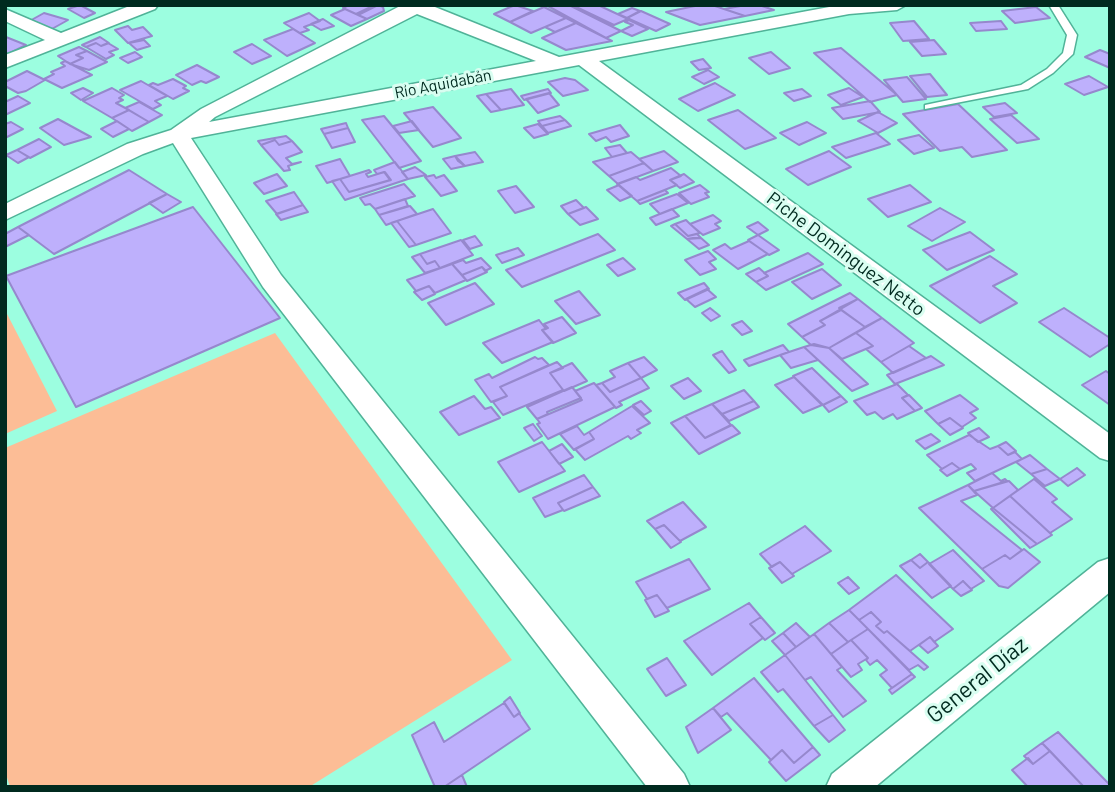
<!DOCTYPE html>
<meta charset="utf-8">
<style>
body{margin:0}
#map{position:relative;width:1115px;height:792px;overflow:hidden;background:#9cfee0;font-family:Barlow,sans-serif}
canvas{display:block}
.frame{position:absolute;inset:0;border:7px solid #002a1f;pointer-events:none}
</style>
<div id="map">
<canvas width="1115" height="792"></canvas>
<div class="frame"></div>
</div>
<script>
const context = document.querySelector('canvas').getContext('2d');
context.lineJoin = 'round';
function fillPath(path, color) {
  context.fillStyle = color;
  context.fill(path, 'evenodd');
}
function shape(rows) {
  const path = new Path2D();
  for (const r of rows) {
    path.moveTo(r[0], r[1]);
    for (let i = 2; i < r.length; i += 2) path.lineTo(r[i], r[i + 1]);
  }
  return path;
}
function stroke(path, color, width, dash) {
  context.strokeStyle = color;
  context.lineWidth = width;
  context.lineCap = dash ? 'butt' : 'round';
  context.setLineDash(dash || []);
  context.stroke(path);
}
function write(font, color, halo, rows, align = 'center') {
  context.font = font + ' Barlow,sans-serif';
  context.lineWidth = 6;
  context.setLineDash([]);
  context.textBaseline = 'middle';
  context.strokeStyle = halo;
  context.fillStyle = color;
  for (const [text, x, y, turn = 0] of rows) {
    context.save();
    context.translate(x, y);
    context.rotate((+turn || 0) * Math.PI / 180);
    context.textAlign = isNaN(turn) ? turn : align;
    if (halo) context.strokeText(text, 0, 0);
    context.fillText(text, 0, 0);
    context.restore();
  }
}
fillPath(shape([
 [5,310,57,411,5,434],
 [275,333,512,660,309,787,10,787,5,771,5,448]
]), '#fcbd96');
const building = shape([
 [80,5,95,13,84,18,68,9,80,5],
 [349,5,375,5,356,14,343,8,349,5],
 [378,5,383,7,384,11,367,19,358,15,378,5],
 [515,5,533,11,510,22,494,14,515,5],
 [546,5,569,5,621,31,606,38,546,5],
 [572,5,598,5,628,19,614,25,572,5],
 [693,5,712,5,745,16,700,25,666,12,695,6,693,5],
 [746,5,759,5,774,10,745,16,724,9,746,5],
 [544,7,566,18,531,33,510,22,544,7],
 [1036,7,1050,18,1015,23,1002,11,1036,7],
 [632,8,640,11,627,18,618,14,632,8],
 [345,9,367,19,351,26,331,15,345,9],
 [641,11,670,24,656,31,627,18,641,11],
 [44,13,68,20,50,30,26,23,44,13],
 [309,13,320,21,304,27,309,30,300,33,284,23,309,13],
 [566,18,576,23,555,32,545,27,566,18],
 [323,19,334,26,321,30,311,24,323,19],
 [629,20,648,29,632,36,621,31,633,25,625,22,629,20],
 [914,21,929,39,903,41,890,23,914,21],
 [1001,21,1007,29,976,31,970,23,1001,21],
 [576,23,612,41,566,50,542,38,576,23],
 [128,26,132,30,143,27,152,36,128,43,115,30,128,26],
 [293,29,315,43,287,56,264,40,293,29],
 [5,37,6,37,26,45,8,54,5,53,5,37],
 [100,37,109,43,101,46,96,43,86,47,82,45,100,37],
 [144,40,150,46,137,50,129,43,144,40],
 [934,40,946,54,922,56,910,42,934,40],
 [96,43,101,46,108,43,118,49,109,52,114,55,106,59,86,47,96,43],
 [252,44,271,56,252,64,234,52,252,44],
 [79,47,87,51,76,55,83,58,70,64,58,56,79,47],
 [841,48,897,95,870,102,814,53,841,48],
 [1100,50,1110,54,1110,68,1085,57,1100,50],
 [87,51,107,62,89,70,70,64,83,58,76,55,87,51],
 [135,52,142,57,128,63,120,58,135,52],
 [771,52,790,68,769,74,749,58,771,52],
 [703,59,711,68,699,70,691,62,703,59],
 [65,61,92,75,62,88,44,79,54,74,51,72,65,66,61,63,65,61],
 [197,65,219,77,206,83,201,81,192,85,176,75,197,65],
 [708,70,719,77,704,84,692,77,708,70],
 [27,71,45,80,26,91,18,93,5,86,5,82,27,71],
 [930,74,947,95,927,97,910,76,930,74],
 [1089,76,1108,87,1084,95,1065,84,1089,76],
 [907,77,926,99,903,102,884,80,907,77],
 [565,78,575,80,588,90,563,96,548,82,565,78],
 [173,79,186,86,183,88,189,91,173,99,149,85,153,83,158,85,173,79],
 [141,81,167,96,155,101,161,105,153,109,120,90,141,81],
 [715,83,735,95,698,111,679,99,715,83],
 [83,88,93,93,81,100,71,93,83,88],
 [112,88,124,95,119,98,123,100,116,103,129,110,112,118,83,101,112,88],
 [849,88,863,97,841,105,828,95,849,88],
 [511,89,524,105,501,110,486,94,511,89],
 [548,89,551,93,524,100,521,96,548,89],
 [802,89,811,96,794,101,784,93,802,89],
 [549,93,559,105,538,113,526,99,549,93],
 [486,94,501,110,491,112,477,96,486,94],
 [18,96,30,103,5,115,5,102,18,96],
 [870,101,880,112,843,119,832,108,870,101],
 [139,102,162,115,149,122,125,108,139,102],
 [1005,103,1017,113,994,117,983,107,1005,103],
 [958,104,1007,150,972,157,962,147,940,151,903,114,958,104],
 [433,107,461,138,433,147,404,113,433,107],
 [129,110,149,122,132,131,112,118,129,110],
 [738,110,776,138,745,149,708,120,738,110],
 [878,112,897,123,878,133,858,121,878,112],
 [1011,115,1039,139,1017,143,990,119,1011,115],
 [384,116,421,161,399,168,362,120,384,116],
 [560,116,565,120,542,126,538,121,560,116],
 [58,119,91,137,64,145,40,128,58,119],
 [565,120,571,126,548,133,542,126,565,120],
 [117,121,129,129,113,137,101,129,117,121],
 [412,121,419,130,399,133,393,126,412,121],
 [11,122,23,129,5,138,5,124,11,122],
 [807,122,826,133,799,145,780,133,807,122],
 [346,123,348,128,324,134,321,129,346,123],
 [538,124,548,134,534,138,524,128,538,124],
 [620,125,629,136,611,142,606,137,596,141,589,134,620,125],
 [348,128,355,142,332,148,324,134,348,128],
 [876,133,890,144,846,158,832,147,876,133],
 [919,135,934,148,914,154,898,140,919,135],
 [286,136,292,141,279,145,275,140,261,145,258,141,286,136],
 [39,139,51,147,30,158,17,150,39,139],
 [275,140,279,145,292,141,302,152,286,158,292,164,301,162,288,166,290,170,284,171,261,145,275,140],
 [620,145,627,153,612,157,605,148,620,145],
 [17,150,29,157,18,163,6,155,17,150],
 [664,151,678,162,653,171,639,159,664,151],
 [829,151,851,167,808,185,786,169,829,151],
 [475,152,483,162,465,166,455,156,475,152],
 [631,152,644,163,609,176,593,162,631,152],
 [455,156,458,161,465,166,451,169,443,159,455,156],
 [340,159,350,176,327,183,316,166,340,159],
 [395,162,408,179,345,200,332,181,340,179,349,192,391,180,385,172,377,174,374,170,395,162],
 [644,163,653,171,618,184,609,176,644,163],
 [415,167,426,175,408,179,402,172,415,167],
 [671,168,681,176,670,180,677,185,637,201,617,184,636,177,640,180,671,168],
 [129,170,167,194,54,254,18,227,129,170],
 [369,170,371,172,366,174,368,177,384,172,390,180,349,192,340,179,369,170],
 [277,174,287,186,264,194,254,183,277,174],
 [684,174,694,182,680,188,670,180,684,174],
 [434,175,436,178,444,175,457,191,441,196,425,177,434,175],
 [404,184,415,196,375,209,370,204,365,205,360,198,404,184],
 [619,185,632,196,620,201,607,190,619,185],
 [700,185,709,192,705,193,709,197,691,204,679,193,700,185],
 [910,185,931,202,888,217,868,199,910,185],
 [516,186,534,207,515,213,498,191,516,186],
 [665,190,668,193,640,204,637,201,665,190],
 [294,192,303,205,277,214,266,201,294,192],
 [167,194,181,202,163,213,149,203,167,194],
 [677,194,688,203,660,214,650,204,677,194],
 [405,199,408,206,379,215,375,209,405,199],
 [576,200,584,208,568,214,561,206,576,200],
 [303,205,308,212,281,220,276,214,303,205],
 [410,206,417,214,386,225,379,215,410,206],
 [193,207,280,318,76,407,6,276,193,207],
 [586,207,598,219,580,225,568,214,586,207],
 [940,208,965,222,932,241,908,226,940,208],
 [433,209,451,233,416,245,397,221,433,209],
 [672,209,679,216,656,225,650,218,672,209],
 [713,215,721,221,715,224,720,228,703,235,690,224,713,215],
 [686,220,690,224,700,233,688,236,675,224,686,220],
 [397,221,416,245,409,247,391,223,397,221],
 [758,222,768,230,758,235,747,227,758,222],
 [675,224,688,236,697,234,701,238,687,239,671,226,675,224],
 [18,227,29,235,5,247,5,234,18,227],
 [970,232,994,250,947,270,923,250,970,232],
 [598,234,615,250,522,287,506,270,598,234],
 [758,235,779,250,769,255,748,240,758,235],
 [475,236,482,245,470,249,463,240,475,236],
 [693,238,701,238,709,245,699,249,687,239,693,238],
 [461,240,473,255,440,268,435,261,427,264,420,254,461,240],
 [749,241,768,254,738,269,713,250,725,244,731,249,749,241],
 [518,248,524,255,502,263,496,255,518,248],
 [708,251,716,259,709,262,716,269,700,275,685,260,708,251],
 [808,253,823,264,766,290,756,282,768,276,764,273,808,253],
 [420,254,427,264,435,261,440,268,425,273,412,257,420,254],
 [990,256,1017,274,993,286,1017,303,980,323,930,286,990,256],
 [481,258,491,268,485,271,482,267,462,275,452,264,463,260,466,263,481,258],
 [623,258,635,269,618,276,607,265,623,258],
 [452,264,466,280,435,293,429,286,416,291,407,280,452,264],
 [482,267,487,272,467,281,462,275,482,267],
 [759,268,768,276,756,282,746,274,759,268],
 [822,269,841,285,812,299,792,282,822,269],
 [475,283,494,304,446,325,428,303,475,283],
 [704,283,709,289,685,300,678,293,704,283],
 [429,286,435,294,422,300,414,292,429,286],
 [707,289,716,297,695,307,686,299,707,289],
 [579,291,600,315,576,324,555,301,579,291],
 [850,293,858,299,820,321,825,325,802,337,788,324,850,293],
 [858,299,882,318,865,327,839,308,858,299],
 [710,308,720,316,711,321,702,313,710,308],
 [1064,308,1110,338,1110,344,1090,357,1039,322,1064,308],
 [841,310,865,327,829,348,811,345,802,337,825,325,820,321,841,310],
 [562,317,576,333,553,343,542,330,548,328,544,324,562,317],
 [882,318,914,343,881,362,866,349,873,346,856,333,882,318],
 [539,320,546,329,542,330,553,342,502,363,483,343,539,320],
 [742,321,752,331,742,335,732,325,742,321],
 [856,333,873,346,842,359,829,348,856,333],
 [814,344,829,348,868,384,852,391,804,347,814,344],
 [783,345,789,352,749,366,744,360,783,345],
 [909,346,926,358,893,373,881,362,909,346],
 [804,347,818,360,791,368,780,355,804,347],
 [722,351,736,370,729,373,713,355,722,351],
 [931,356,944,365,895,384,887,375,931,356],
 [535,357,538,359,542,358,549,365,500,387,507,396,491,402,475,380,489,374,492,378,535,357],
 [644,357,657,370,641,378,628,363,644,357],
 [557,362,563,368,550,373,563,390,503,415,493,402,507,396,500,387,557,362],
 [572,363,587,381,564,391,550,373,572,363],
 [628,363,641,378,610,392,602,383,615,377,610,371,628,363],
 [812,368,841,396,823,405,793,376,812,368],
 [1106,371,1110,374,1110,405,1082,385,1106,371],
 [794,377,822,405,803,413,775,385,794,377],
 [641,378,649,388,619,402,622,405,616,408,596,385,602,383,610,392,641,378],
 [688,378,701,391,684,399,671,386,688,378],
 [594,383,615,407,548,439,537,424,540,423,537,419,582,400,575,391,594,383],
 [897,384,908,395,902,398,915,411,897,419,893,414,883,419,875,412,867,415,854,401,897,384],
 [572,387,581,398,547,412,548,414,537,419,527,407,572,387],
 [744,390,754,401,722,414,712,404,744,390],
 [909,395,922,408,915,411,902,398,909,395],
 [960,395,978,409,970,413,976,418,962,427,950,418,938,424,925,411,960,395],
 [474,396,485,409,491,407,500,418,459,435,440,412,474,396],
 [841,396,847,402,829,412,823,405,841,396],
 [641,401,651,411,644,415,633,405,641,401],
 [754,401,759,407,729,421,722,414,754,401],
 [712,404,731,425,705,438,685,416,712,404],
 [632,406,650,423,637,430,641,433,631,439,628,436,585,460,575,449,594,439,589,432,632,406],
 [685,416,705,438,732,425,740,433,699,454,671,423,685,416],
 [950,418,963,428,950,435,938,424,950,418],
 [533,424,542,436,534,441,524,428,533,424],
 [577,426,584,435,589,432,594,439,574,450,560,434,577,426],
 [979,428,989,437,978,442,968,433,979,428],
 [931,434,940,441,925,449,916,441,931,434],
 [969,435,990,449,998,446,1008,455,1015,452,1022,459,975,481,967,473,976,469,971,464,960,469,952,463,942,469,927,455,969,435],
 [542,442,565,471,519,492,498,462,542,442],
 [1006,442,1016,451,1008,455,998,446,1006,442],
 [562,444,573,457,559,464,549,451,562,444],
 [1030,455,1047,469,1031,474,1016,462,1030,455],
 [952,463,960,469,947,476,940,470,952,463],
 [1077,468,1085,475,1068,486,1060,479,1077,468],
 [1047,469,1060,479,1045,486,1031,474,1047,469],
 [992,473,1001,481,1005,479,1007,481,974,491,968,485,992,473],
 [584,475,593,487,558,503,563,510,545,517,533,498,584,475],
 [1034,479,1057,499,1052,502,1072,519,1050,533,1010,496,1034,479],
 [1009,481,1018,490,993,508,974,491,1009,481],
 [968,485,977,495,961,501,1022,550,1010,559,1005,555,982,569,919,508,968,485],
 [593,487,600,496,564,511,558,503,593,487],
 [1010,496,1052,535,1037,544,993,508,1010,496],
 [683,502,706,527,680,541,664,525,655,529,647,521,683,502],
 [993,508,1037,544,1030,548,991,509,993,508],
 [664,525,681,542,671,548,655,529,664,525],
 [805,526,831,551,792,574,780,562,772,567,760,554,805,526],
 [1024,549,1040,562,1008,588,999,586,982,569,1005,555,1010,559,1024,549],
 [953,550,984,581,971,589,963,581,953,589,929,564,953,550],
 [920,554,928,562,920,568,911,560,920,554],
 [689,559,710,589,667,608,657,595,647,599,636,582,689,559],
 [911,560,920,568,928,562,951,586,932,598,900,566,911,560],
 [780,562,794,576,782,583,769,568,780,562],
 [896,575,953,629,934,642,930,637,910,651,887,631,884,633,876,626,881,622,871,612,859,620,849,610,896,575],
 [848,577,859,588,849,594,838,583,848,577],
 [963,581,972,590,961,596,953,589,963,581],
 [657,595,669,611,655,617,645,600,657,595],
 [749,603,761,617,750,624,763,638,712,675,684,641,749,603],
 [849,610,868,629,848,642,829,623,849,610],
 [871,612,881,622,876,626,884,633,887,631,928,667,924,670,918,665,909,670,859,620,871,612],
 [761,617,775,633,765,640,750,624,761,617],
 [796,623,810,637,796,647,783,633,796,623],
 [829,623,848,642,831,654,814,634,829,623],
 [868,629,912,674,892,688,880,675,887,670,877,660,870,665,866,660,868,658,851,640,868,629],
 [783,633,796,647,785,655,772,641,783,633],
 [814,634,842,667,837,670,866,701,843,717,811,677,805,680,785,655,814,634],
 [930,637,938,646,928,653,919,645,930,637],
 [851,640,868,658,858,664,862,670,851,677,831,654,851,640],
 [785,655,833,715,814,726,783,689,778,692,761,672,785,655],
 [667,658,686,685,666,696,647,669,667,658],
 [912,674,915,677,892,694,889,690,912,674],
 [754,678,813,747,794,763,782,750,771,760,727,713,721,717,713,708,754,678],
 [510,697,520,713,514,717,504,702,510,697],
 [504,703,514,717,519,713,530,729,444,787,435,787,412,735,434,722,444,742,504,703],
 [713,708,731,730,698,753,686,727,713,708],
 [833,715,845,730,829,742,814,726,833,715],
 [1058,732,1110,785,1110,787,1084,787,1042,743,1058,732],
 [1042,743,1050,751,1033,764,1024,756,1042,743],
 [813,747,820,755,786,781,769,762,782,750,794,763,813,747],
 [1050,751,1084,787,1028,787,1012,770,1028,758,1033,764,1050,751],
 [462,775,467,787,444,787,462,775]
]);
fillPath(building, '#beb0fc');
stroke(building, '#9688cd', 2);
const service = shape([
 [1049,5,1058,5,1077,35,1073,54,1053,73,1028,89,925,109,925,105,1021,85,1047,69,1063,53,1067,35,1049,5]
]);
const minor = shape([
 [132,5,158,5,155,9,5,68,5,55,45,40,5,21,5,9,61,33,132,5],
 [402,5,430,5,559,57,840,5,906,5,897,10,849,14,599,61,1110,434,1110,461,1100,458,579,65,191,138,281,275,684,774,690,787,647,787,263,287,173,143,143,154,5,220,5,204,127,144,171,130,201,109,402,5],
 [417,14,536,61,209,122,215,117,417,14],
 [1110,558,1110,592,875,787,826,787,832,774,1098,562,1110,558]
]);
stroke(service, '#50b398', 3);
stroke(minor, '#50b398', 3);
fillPath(service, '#fff');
fillPath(minor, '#fff');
write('16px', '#002a1f', '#d9fef1', [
 ["Río Aquidabán",443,84,-11]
]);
write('19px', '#002a1f', '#d9fef1', [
 ["Piche Dominguez Netto",846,254,37]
]);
write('23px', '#002a1f', '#d9fef1', [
 ["General Díaz",977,680,-39]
]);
</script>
